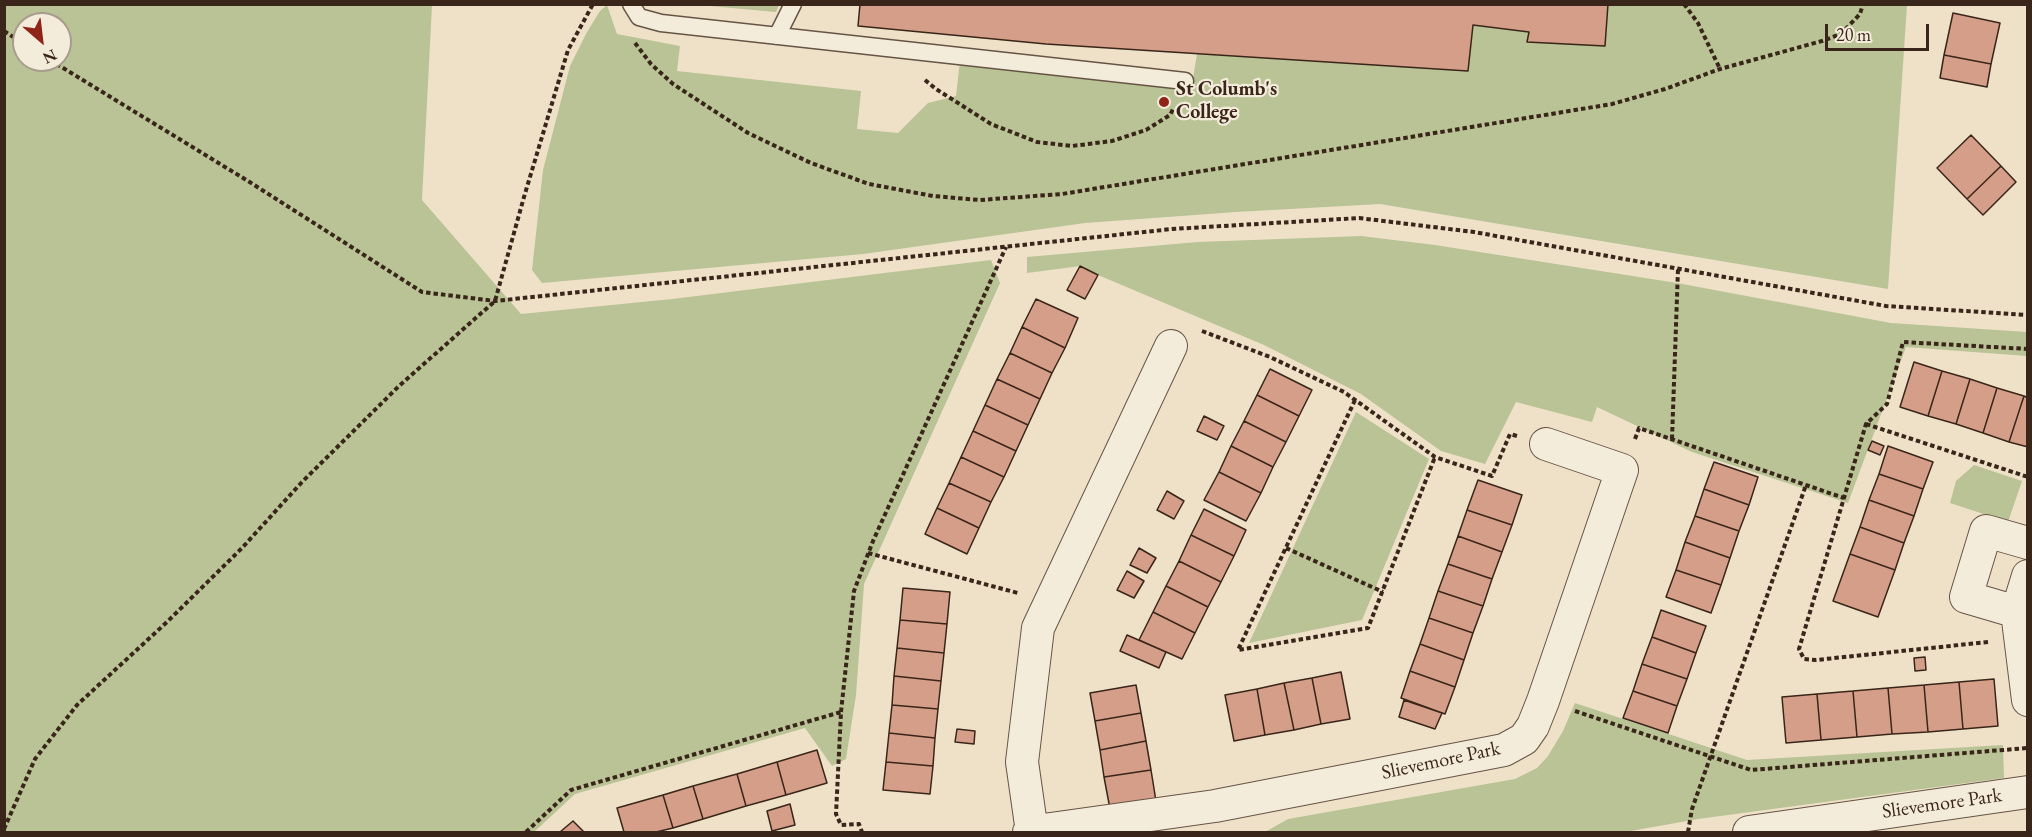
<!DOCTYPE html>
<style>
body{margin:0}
#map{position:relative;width:2032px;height:837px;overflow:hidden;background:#eee1c8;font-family:"EB Garamond",serif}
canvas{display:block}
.frame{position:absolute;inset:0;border:6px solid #392519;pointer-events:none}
.north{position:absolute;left:12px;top:12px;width:60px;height:60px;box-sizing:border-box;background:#f4ecdb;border:2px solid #a99c8d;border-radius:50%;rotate:152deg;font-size:16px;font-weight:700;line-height:24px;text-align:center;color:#392519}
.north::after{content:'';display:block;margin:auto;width:21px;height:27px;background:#8f2418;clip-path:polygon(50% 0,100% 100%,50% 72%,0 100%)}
.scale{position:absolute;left:1825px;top:24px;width:104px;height:27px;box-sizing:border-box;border:3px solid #392519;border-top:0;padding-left:8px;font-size:18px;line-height:21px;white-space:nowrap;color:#392519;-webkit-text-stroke:4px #f4ecdb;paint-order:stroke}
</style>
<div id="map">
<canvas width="2032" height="837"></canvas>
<div class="frame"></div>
<div class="north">N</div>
<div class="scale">20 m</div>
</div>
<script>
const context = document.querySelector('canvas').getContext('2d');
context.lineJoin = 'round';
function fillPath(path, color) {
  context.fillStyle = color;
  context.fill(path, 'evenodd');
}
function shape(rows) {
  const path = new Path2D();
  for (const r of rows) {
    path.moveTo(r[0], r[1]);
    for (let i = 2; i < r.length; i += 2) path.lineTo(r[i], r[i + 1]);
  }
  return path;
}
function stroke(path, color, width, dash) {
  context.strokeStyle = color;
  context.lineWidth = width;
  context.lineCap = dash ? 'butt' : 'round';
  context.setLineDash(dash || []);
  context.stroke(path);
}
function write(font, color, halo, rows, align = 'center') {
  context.font = font + ' "EB Garamond",serif';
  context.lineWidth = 4.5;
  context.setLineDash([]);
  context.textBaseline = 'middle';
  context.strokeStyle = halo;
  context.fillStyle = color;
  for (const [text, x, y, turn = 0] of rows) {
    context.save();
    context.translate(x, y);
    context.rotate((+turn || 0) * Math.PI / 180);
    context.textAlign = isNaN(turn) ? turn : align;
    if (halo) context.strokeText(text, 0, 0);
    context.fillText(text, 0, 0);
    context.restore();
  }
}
fillPath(shape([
 [5,4,432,5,422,200,521,314,672,299,991,260,1000,283,864,584,856,695,846,759,832,766,805,728,575,794,534,832,5,832],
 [24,24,60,24,60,60,24,60],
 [607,5,617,34,680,46,677,71,861,91,857,129,898,133,928,103,956,96,960,61,1192,84,1197,54,1468,70,1473,25,1529,32,1527,42,1605,46,1608,5,1907,5,1888,289,1380,204,1236,212,1085,223,863,254,542,283,532,270,543,170,570,66,587,32,600,11],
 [699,5,779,5,776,12],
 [1361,236,1435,245,1677,283,1891,323,2027,332,2027,356,1906,347,1848,503,1692,452,1597,407,1592,422,1516,402,1485,464,1441,451,1361,394,1264,345,1098,275,1080,266,1027,273,1027,257,1198,242],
 [1356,412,1429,459,1362,620,1249,643],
 [1974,465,2022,481,2008,522,1950,503,1956,481],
 [1575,703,1747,760,2003,745,2004,778,1698,819,1625,832,1265,832,1288,819,1515,779,1537,768,1548,756,1563,731]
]), '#b9c396');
const building = shape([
 [860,4,1608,4,1605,46,1527,42,1529,32,1473,25,1468,71,1046,44,858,26,860,4],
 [1953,13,2000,23,1991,64,1944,55,1953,13],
 [1944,55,1991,64,1987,87,1940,78,1944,55],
 [1971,135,2001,166,1967,199,1937,168,1971,135],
 [2001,166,2016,182,1983,215,1967,199,2001,166],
 [1080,266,1098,275,1085,299,1067,290,1080,266],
 [1036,299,1078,318,1065,348,1022,327,1036,299],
 [1022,327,1065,348,1052,373,1010,353,1022,327],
 [1010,353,1052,373,1040,399,997,379,1010,353],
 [1914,362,1942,371,1928,416,1900,407,1914,362],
 [1270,369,1312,390,1299,416,1257,395,1270,369],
 [1942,371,1970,379,1956,424,1928,416,1942,371],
 [997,379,1040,399,1028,425,985,405,997,379],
 [1970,379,1997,388,1983,433,1956,424,1970,379],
 [1997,388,2024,396,2009,442,1983,433,1997,388],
 [1257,395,1299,416,1286,442,1244,421,1257,395],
 [2024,396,2028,398,2028,447,2009,442,2024,396],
 [985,405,1028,425,1016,451,973,431,985,405],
 [1204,416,1224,426,1217,440,1197,431,1204,416],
 [1244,421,1286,442,1273,467,1231,446,1244,421],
 [973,431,1016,451,1004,477,961,457,973,431],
 [1872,441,1884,446,1880,455,1868,450,1872,441],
 [1231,446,1273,467,1261,493,1219,472,1231,446],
 [1888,446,1933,462,1923,489,1879,474,1888,446],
 [961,457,1004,477,991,502,949,483,961,457],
 [1714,462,1758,477,1749,505,1704,489,1714,462],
 [1219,472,1261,493,1246,521,1204,500,1219,472],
 [1879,474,1923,489,1914,516,1869,500,1879,474],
 [1478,480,1522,495,1512,525,1467,510,1478,480],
 [949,483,991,502,979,528,937,508,949,483],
 [1704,489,1749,505,1739,531,1695,516,1704,489],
 [1167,491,1184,501,1174,519,1157,510,1167,491],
 [1869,500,1914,516,1904,543,1860,527,1869,500],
 [937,508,979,528,967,554,925,534,937,508],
 [1204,509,1246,530,1234,556,1191,535,1204,509],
 [1467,510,1512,525,1502,552,1458,536,1467,510],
 [1695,516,1739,531,1730,558,1685,542,1695,516],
 [1860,527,1904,543,1895,570,1850,554,1860,527],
 [1191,535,1234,556,1221,582,1179,561,1191,535],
 [1458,536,1502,552,1492,579,1448,564,1458,536],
 [1685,542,1730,558,1721,585,1676,570,1685,542],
 [1139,548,1156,558,1147,573,1130,565,1139,548],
 [1850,554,1895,570,1878,617,1833,601,1850,554],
 [1179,561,1221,582,1208,607,1166,586,1179,561],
 [1448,564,1492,579,1483,606,1438,591,1448,564],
 [1676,570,1721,585,1711,613,1666,597,1676,570],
 [1127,571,1144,581,1134,598,1117,590,1127,571],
 [1166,586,1208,607,1195,633,1153,612,1166,586],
 [903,588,950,592,947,624,900,620,903,588],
 [1438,591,1483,606,1473,633,1429,618,1438,591],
 [1661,610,1706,626,1696,653,1652,637,1661,610],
 [1153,612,1195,633,1182,659,1139,640,1153,612],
 [1429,618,1473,633,1464,660,1420,644,1429,618],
 [900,620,947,624,944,653,897,648,900,620],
 [1127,635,1166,652,1159,668,1120,651,1127,635],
 [1652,637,1696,653,1687,679,1642,664,1652,637],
 [1420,644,1464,660,1455,687,1410,671,1420,644],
 [897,648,944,653,941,681,894,676,897,648],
 [1925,657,1926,670,1915,671,1914,658,1925,657],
 [1642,664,1687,679,1677,706,1633,691,1642,664],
 [1410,671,1455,687,1445,714,1401,698,1410,671],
 [1341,672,1350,719,1321,724,1312,678,1341,672],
 [894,676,941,681,938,709,892,705,894,676],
 [1312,678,1321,724,1294,730,1284,683,1312,678],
 [1994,679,1998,726,1963,729,1959,682,1994,679],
 [1959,682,1963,729,1928,732,1924,685,1959,682],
 [1284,683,1294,730,1265,735,1257,689,1284,683],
 [1136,685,1141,713,1095,721,1090,693,1136,685],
 [1924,685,1928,732,1892,734,1888,688,1924,685],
 [1888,688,1892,734,1857,737,1853,691,1888,688],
 [1257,689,1265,735,1234,741,1225,695,1257,689],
 [1633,691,1677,706,1668,733,1623,718,1633,691],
 [1853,691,1857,737,1821,740,1817,694,1853,691],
 [1817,694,1821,740,1786,743,1782,697,1817,694],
 [1404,700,1442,713,1435,729,1399,717,1404,700],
 [892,705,938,709,935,738,889,733,892,705],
 [1141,713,1146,741,1100,750,1095,721,1141,713],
 [957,729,975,731,974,744,955,742,957,729],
 [889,733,935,738,933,766,886,762,889,733],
 [1146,741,1151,770,1104,777,1100,750,1146,741],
 [817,750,827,783,786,795,777,762,817,750],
 [777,762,786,795,746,806,737,774,777,762],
 [886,762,933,766,930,794,883,790,886,762],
 [1151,770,1156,801,1110,809,1104,777,1151,770],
 [737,774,746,806,703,819,693,786,737,774],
 [693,786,703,819,673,828,663,795,693,786],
 [663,795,673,828,656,832,624,832,617,808,663,795],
 [790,804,795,825,772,831,767,811,790,804],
 [573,821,584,832,560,832,573,821]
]);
fillPath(building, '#d59e89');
stroke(building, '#392519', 1.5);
const lane = shape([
 [631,4,639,17,661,23,1185,81],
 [777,36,793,4]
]);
const street = shape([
 [2028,576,2017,612,2028,700],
 [2017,612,1966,597,1986,531,2028,543],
 [1029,832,1215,806,1504,750,1524,739,1533,726,1543,701,1622,470,1546,444],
 [1032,832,1022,762,1038,628,1171,346],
 [1749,832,2028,792]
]);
stroke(lane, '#665445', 19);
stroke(street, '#665445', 34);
stroke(shape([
 [1684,4,1698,23,1720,69],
 [4,31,24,44],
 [635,43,651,64,673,84,748,133,811,163,869,184,933,196,980,200,1062,194,1612,104,1665,89,1720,69,1822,41,1841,34,1860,14,1863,4],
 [50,60,248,181,422,292,495,301,1172,229,1359,218,1474,232,1886,306,2028,315],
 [925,80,936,89,991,124,1037,142,1072,146,1112,141,1146,130,1170,115,1174,107],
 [1202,331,1270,357,1344,392,1435,457,1492,476,1510,434,1517,436],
 [1355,400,1238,650,1368,628,1435,457],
 [1866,424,2028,477],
 [1635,439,1639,428,1844,498],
 [1672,439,1678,269],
 [1286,548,1383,592],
 [868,553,1018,593],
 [1988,642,1816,660,1804,659,1799,649,1866,424,1887,404,1903,342,2028,349],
 [1575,711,1751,770,2028,748],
 [841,712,854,591,873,541,1006,247],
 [4,829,35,759,77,705,167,622,242,548,302,482,399,386,495,301,524,197,568,50,593,4],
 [526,832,571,790,841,712,836,814,841,825,859,824,862,832],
 [1688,832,1692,809,1806,485]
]), '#392519', 4, [4.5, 3]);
stroke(lane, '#f4ecdb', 16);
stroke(street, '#f4ecdb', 32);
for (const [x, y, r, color] of [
 [1164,102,6,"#8f2418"]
]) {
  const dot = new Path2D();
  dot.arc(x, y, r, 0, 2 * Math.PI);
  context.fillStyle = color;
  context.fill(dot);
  stroke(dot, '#f4ecdb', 2);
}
write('bold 20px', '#392519', '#f4ecdb', [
 ["St Columb's",1176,90],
 ["College",1176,113]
], 'left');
write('20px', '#392519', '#f4ecdb', [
 ["Slievemore Park",1441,761,-12],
 ["Slievemore Park",1942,804,-8]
]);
</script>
